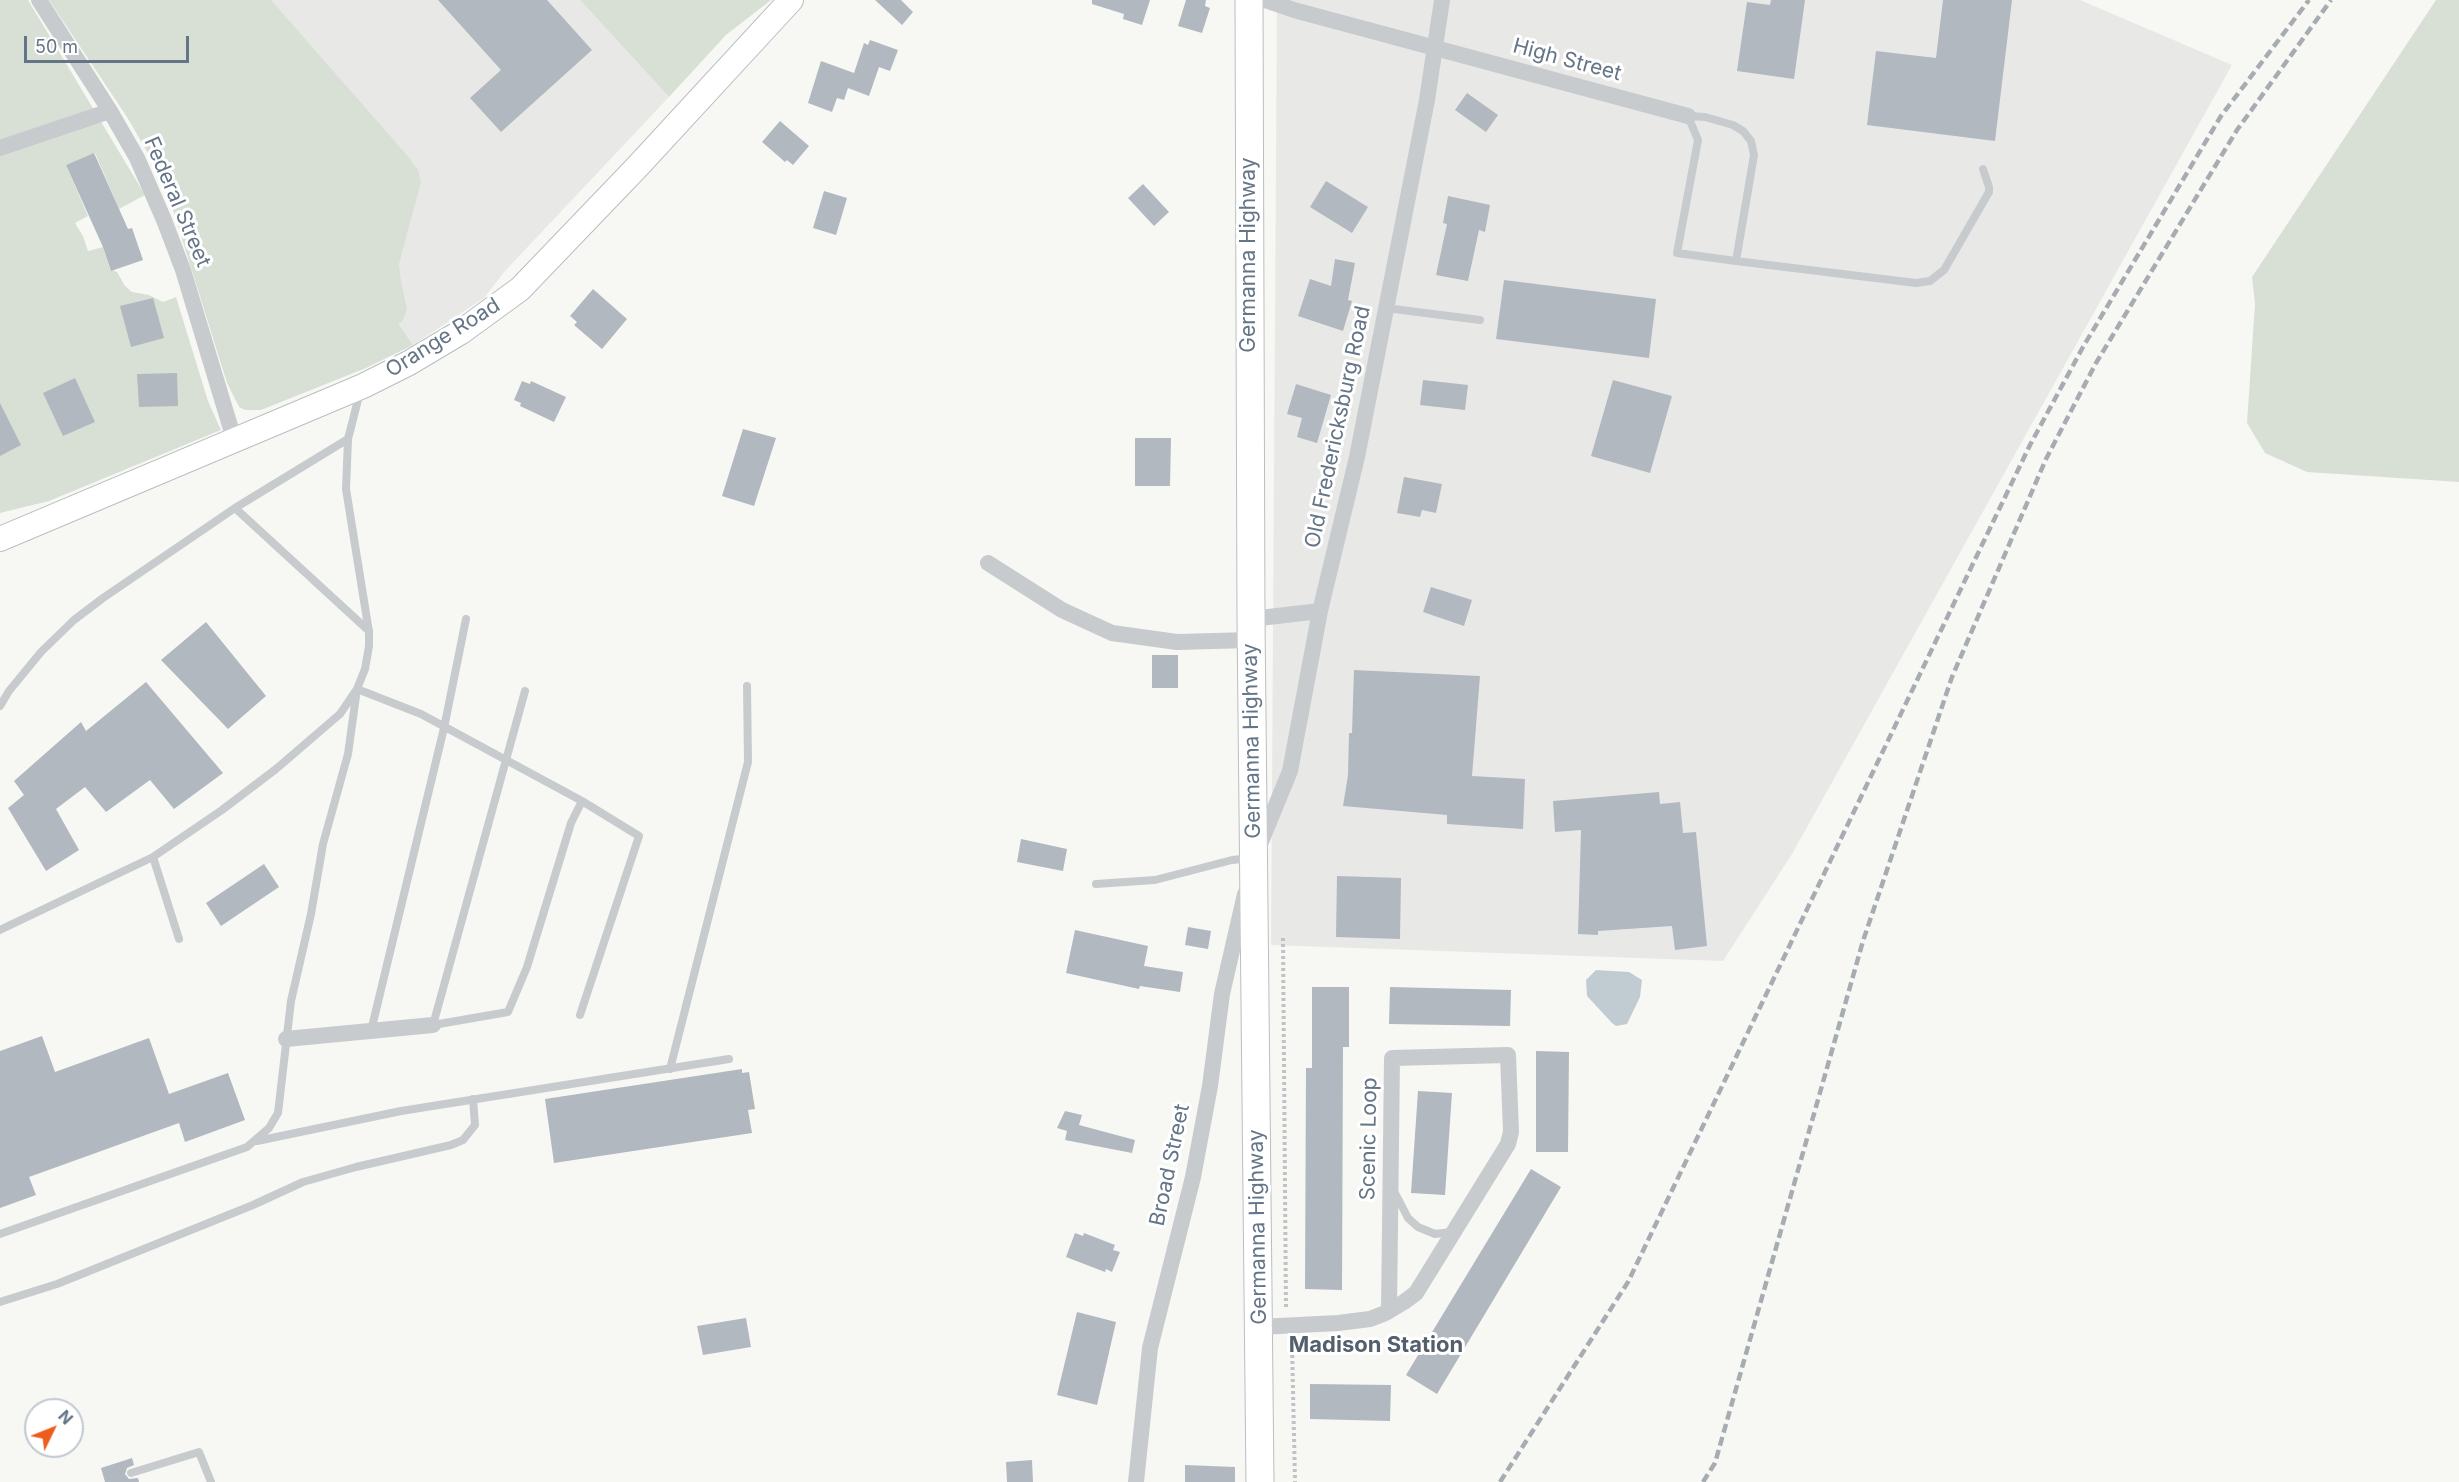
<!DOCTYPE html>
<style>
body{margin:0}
#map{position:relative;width:2459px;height:1482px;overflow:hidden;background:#f7f8f4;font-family:Inter,sans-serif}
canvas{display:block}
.north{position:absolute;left:24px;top:1398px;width:60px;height:60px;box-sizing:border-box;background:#fff;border:2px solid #c1c8cf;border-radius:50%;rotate:47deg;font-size:16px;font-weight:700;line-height:24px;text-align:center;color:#647587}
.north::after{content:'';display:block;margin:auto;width:21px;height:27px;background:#ee5c1e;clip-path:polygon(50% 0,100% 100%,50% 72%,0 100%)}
.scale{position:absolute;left:24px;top:36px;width:165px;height:27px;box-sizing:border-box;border:3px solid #647587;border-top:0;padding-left:8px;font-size:18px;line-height:21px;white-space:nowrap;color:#647587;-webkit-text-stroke:4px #fff;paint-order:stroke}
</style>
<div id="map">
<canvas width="2459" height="1482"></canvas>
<div class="north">N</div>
<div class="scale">50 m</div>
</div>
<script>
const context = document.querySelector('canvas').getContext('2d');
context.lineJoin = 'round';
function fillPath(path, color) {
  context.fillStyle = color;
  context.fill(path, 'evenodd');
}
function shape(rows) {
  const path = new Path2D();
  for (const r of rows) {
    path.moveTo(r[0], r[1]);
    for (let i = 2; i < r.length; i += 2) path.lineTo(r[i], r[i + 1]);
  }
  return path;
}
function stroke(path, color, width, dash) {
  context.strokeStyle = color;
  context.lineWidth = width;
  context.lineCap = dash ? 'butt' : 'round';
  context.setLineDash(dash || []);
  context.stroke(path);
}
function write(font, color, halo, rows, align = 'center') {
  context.font = font + ' Inter,sans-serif';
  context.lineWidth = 6;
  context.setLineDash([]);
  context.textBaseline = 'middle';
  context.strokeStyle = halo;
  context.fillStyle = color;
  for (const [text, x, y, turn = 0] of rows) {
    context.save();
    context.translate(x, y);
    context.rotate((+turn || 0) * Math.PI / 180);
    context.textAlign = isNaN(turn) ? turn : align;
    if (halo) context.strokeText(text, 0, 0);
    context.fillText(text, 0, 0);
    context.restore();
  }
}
fillPath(shape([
 [271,0,580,0,669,97,505,271,484,298,413,345,365,270],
 [1277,0,2080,0,2232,65,1792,854,1723,961,1271,945]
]), '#e8e9e7');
fillPath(shape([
 [0,0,28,0,145,195,119,209,95,153,66,165,88,216,75,223,83,236,88,251,103,247,110,269,117,272,125,286,132,292,149,295,163,302,176,297,208,401,221,430,49,501,0,513],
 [49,0,271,0,406,154,418,170,421,182,399,264,401,282,407,309,403,320,399,324,413,345,366,368,261,410,245,410,239,407,227,383,173,210,153,162,127,117],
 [580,0,771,0,726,35,669,97],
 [2436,0,2459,0,2459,482,2307,472,2265,453,2247,423,2255,304,2252,277]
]), '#d8e0d5');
fillPath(shape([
 [1596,970,1629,972,1642,980,1640,997,1627,1024,1616,1026,1612,1023,1587,996,1586,980]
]), '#c1ccd2');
fillPath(shape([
 [438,0,547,0,592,50,501,132,470,98,501,70],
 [875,0,901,0,913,12,902,25],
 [1092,0,1150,0,1142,25,1123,19,1124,14,1092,4],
 [1186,0,1206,0,1205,6,1210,8,1202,33,1178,26],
 [1771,0,1805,0,1794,79,1737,71,1747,2,1770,5],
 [1943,0,2012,0,1995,141,1867,125,1876,51,1936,58],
 [870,40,898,50,890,71,879,67,869,96,848,88,844,100,837,98,832,112,808,103,821,61,854,73,864,43,868,45],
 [1467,93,1498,115,1486,132,1455,110],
 [780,121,809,146,793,165,787,160,785,162,762,142],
 [94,153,128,229,132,228,143,260,111,271,103,247,66,165],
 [1326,181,1368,207,1352,233,1310,207],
 [1143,184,1169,212,1154,226,1128,198],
 [824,191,847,198,836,235,813,228],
 [1448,196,1490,205,1485,232,1479,230,1468,281,1436,275,1447,224,1443,223],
 [1335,259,1355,263,1348,300,1352,301,1343,331,1298,316,1310,279,1331,286],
 [1504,280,1656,299,1649,358,1496,339],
 [593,289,627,319,602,349,574,325,577,322,570,316],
 [153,298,164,338,131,347,120,306],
 [177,373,178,406,139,407,137,374],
 [75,378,95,422,63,436,43,393],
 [1423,380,1468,385,1465,410,1420,405],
 [1613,380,1672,396,1650,473,1591,456],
 [522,381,530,384,531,381,566,397,554,422,520,406,521,403,514,400],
 [1296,384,1331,395,1317,443,1297,437,1302,418,1287,414],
 [0,403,21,445,0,456],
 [743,429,776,438,754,506,722,496],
 [1135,438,1171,438,1170,486,1135,486],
 [1404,477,1442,484,1436,513,1422,510,1420,517,1397,513],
 [1431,587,1472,600,1464,626,1423,612],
 [206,622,266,696,228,729,161,660],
 [1152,655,1178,655,1178,688,1152,688],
 [1354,670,1480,676,1472,776,1525,779,1523,829,1447,824,1447,815,1343,806,1348,775,1349,733,1352,733],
 [146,682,223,773,174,809,150,780,106,812,85,787,56,809,79,850,46,871,8,808,24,795,14,781,81,722,86,731],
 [1659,792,1660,804,1680,802,1683,833,1696,832,1707,946,1675,950,1672,926,1598,931,1598,935,1578,934,1581,830,1555,832,1553,801],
 [1021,839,1067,849,1063,871,1017,862],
 [264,864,279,887,221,926,206,903],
 [1337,876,1401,878,1400,939,1336,937],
 [1188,927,1211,931,1208,949,1185,945],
 [1075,930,1148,946,1144,966,1183,972,1180,992,1140,986,1139,989,1066,973],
 [1312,987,1349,987,1349,1047,1343,1047,1342,1290,1305,1289,1306,1068,1312,1068],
 [1390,987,1511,990,1510,1026,1389,1024],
 [42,1036,55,1072,149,1038,169,1094,228,1073,245,1120,185,1142,179,1123,29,1177,36,1195,0,1208,0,1051],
 [1536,1051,1569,1052,1568,1152,1536,1152],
 [742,1069,742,1073,749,1072,755,1109,748,1110,752,1133,554,1163,545,1099],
 [1418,1091,1452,1093,1445,1195,1411,1193],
 [1065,1111,1082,1115,1079,1125,1135,1140,1132,1153,1065,1140,1067,1131,1057,1128],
 [1531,1169,1561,1187,1437,1394,1406,1375],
 [1075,1233,1083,1236,1084,1233,1115,1245,1113,1250,1120,1252,1112,1272,1106,1269,1105,1272,1066,1257],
 [1077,1312,1116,1322,1097,1405,1057,1395],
 [746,1318,751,1347,703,1355,697,1326],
 [1310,1384,1391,1385,1390,1421,1310,1419],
 [132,1458,134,1465,127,1468,125,1474,129,1479,138,1478,139,1482,105,1482,101,1468],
 [1032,1460,1033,1482,1007,1482,1006,1462],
 [1185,1465,1235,1467,1235,1482,1185,1482]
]), '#b1b8bf');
const secondary = shape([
 [0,539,363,386,409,363,461,332,520,289,638,166,791,0]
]);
const primary = shape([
 [1249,0,1251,619,1260,1482]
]);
stroke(secondary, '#b9bec3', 26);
stroke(primary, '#babec2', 29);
stroke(shape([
 [1283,938,1286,1309],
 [1292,1343,1295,1482]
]), '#c0c2c5', 4, [3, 3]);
stroke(shape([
 [1688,116,1705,117,1733,125,1743,131,1751,141,1754,155,1736,261,1677,253,1698,140,1688,116],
 [1736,261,1916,283,1930,281,1944,270,1989,192,1989,187,1983,169],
 [1386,308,1480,320],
 [235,508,369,631],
 [525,691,433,1025,508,1012,527,967,571,823,582,801],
 [0,706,9,691,41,652,74,620,103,598,235,508,348,439],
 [153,857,179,939],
 [1096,884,1155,880,1232,860,1251,858],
 [0,930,153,857,222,810,276,769,340,714,357,689,421,714,582,801,639,836,580,1015],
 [371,1031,444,728,466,619],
 [670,1069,748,762,747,686],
 [257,1141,401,1111,729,1059],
 [1395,1193,1408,1218,1418,1227,1435,1234,1451,1232],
 [0,1234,247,1147,269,1128,278,1113,291,1001,311,914,323,844,348,754,357,689,365,669,369,646,369,632,346,489,348,439,360,392],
 [0,1302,57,1284,253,1205,303,1182,356,1167,451,1145,463,1140,475,1125,473,1099],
 [131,1473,199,1452,211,1482]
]), '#c7cbce', 8);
stroke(shape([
 [39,0,110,111,137,158,164,220,183,270,234,439],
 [1265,0,1294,10,1688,116],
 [0,148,110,111],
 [988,563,1062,610,1112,633,1177,642,1251,640],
 [1251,619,1320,611],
 [1258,849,1290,771,1320,611,1357,457,1427,100,1442,0],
 [286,1039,433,1025],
 [1259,1327,1338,1323,1370,1319,1383,1314,1389,1311,1404,1302,1416,1293,1508,1144,1511,1132,1508,1055,1392,1058,1389,1311],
 [1136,1482,1150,1348,1193,1177,1210,1086,1222,994,1245,894]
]), '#c7cbce', 16);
stroke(secondary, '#fff', 24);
stroke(primary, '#fff', 27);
stroke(shape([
 [1500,1482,1628,1282,2030,445,2083,347,2221,116,2309,0],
 [1703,1482,1715,1463,1863,941,1952,677,2046,459,2096,363,2237,130,2331,0]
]), '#a7acb3', 4.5, [9, 4.5]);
write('21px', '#647587', '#fff', [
 ["High Street",1567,60,15],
 ["Federal Street",177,202,67],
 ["Germanna Highway",1249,255,-90],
 ["Orange Road",443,338,-32],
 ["Old Fredericksburg Road",1338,427,-78],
 ["Germanna Highway",1252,741,-91],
 ["Scenic Loop",1369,1139,-89],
 ["Broad Street",1170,1165,-78],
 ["Germanna Highway",1258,1227,-91]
]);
write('bold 22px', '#535f6c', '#fff', [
 ["Madison Station",1376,1345]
]);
</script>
